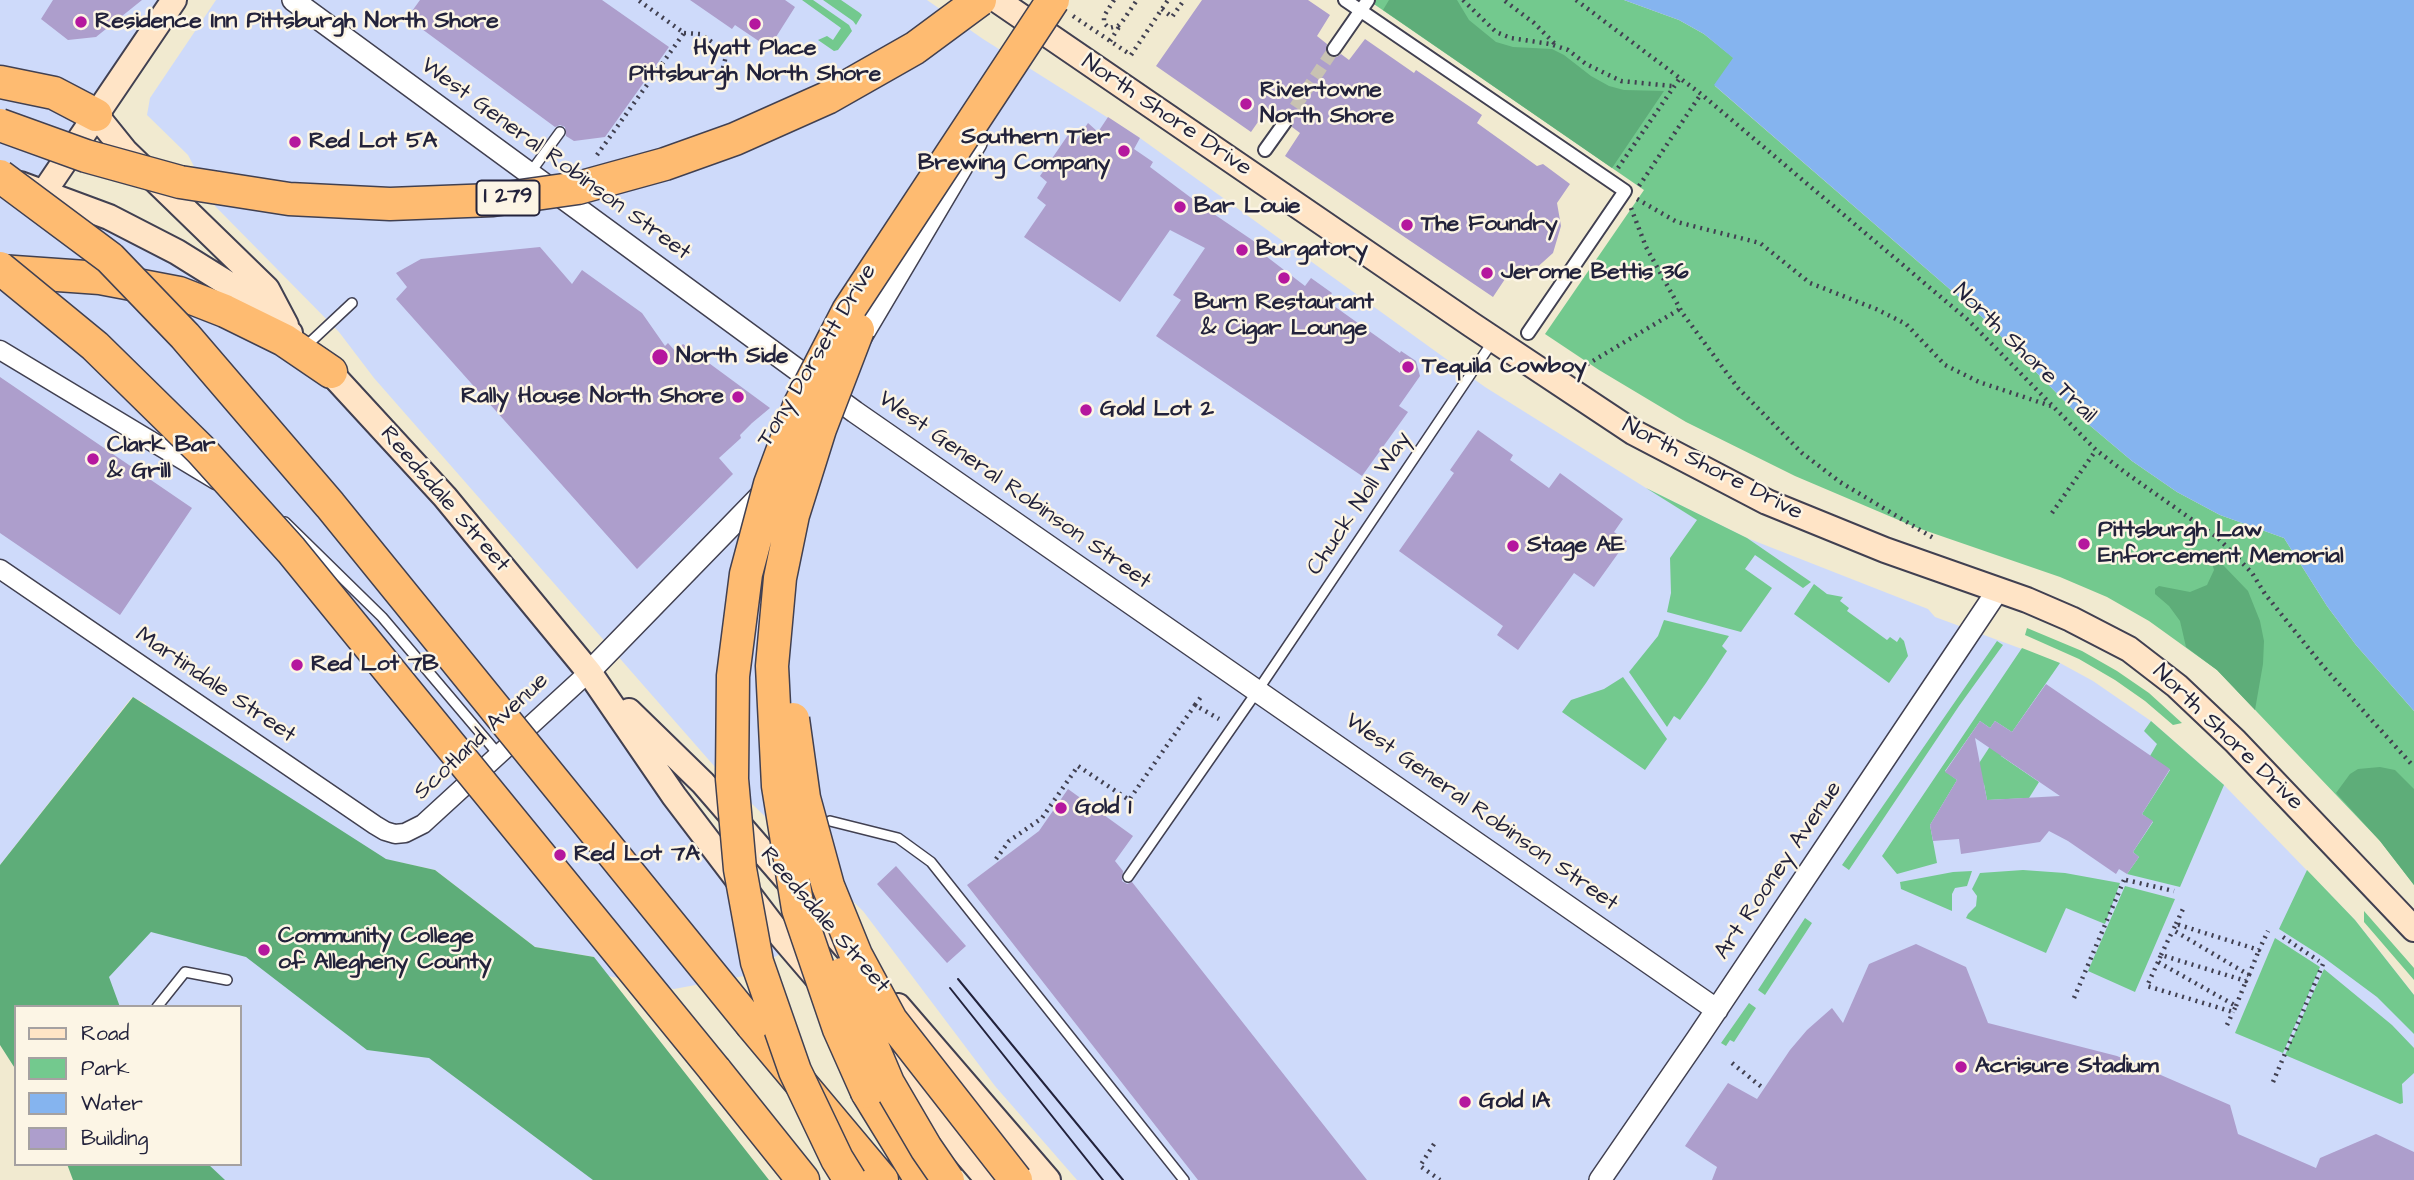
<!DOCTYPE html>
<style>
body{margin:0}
#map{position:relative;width:2414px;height:1180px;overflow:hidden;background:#f1ead0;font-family:"Architects Daughter",sans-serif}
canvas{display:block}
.legend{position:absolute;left:14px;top:1005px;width:228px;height:161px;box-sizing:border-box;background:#fcf5e5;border:2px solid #a5a1a1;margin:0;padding:9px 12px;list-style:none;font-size:21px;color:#22223b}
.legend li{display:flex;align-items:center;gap:14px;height:35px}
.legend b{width:35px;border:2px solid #a5a1a1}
</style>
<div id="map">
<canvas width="2414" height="1180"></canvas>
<ul class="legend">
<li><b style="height:9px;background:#ffe4c6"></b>Road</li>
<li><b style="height:19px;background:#73c98e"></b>Park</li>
<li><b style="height:19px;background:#85b4ef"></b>Water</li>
<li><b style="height:19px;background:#ad9ecc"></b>Building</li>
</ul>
</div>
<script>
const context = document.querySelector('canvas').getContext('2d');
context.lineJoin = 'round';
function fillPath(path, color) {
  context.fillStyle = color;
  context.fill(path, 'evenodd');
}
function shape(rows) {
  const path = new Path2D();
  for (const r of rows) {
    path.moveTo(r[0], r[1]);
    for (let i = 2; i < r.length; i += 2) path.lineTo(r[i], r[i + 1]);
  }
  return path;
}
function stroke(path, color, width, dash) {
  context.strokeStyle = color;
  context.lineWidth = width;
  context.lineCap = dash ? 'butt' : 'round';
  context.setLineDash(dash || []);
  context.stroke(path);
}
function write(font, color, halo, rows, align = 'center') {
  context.font = font + ' "Architects Daughter",sans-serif';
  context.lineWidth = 5;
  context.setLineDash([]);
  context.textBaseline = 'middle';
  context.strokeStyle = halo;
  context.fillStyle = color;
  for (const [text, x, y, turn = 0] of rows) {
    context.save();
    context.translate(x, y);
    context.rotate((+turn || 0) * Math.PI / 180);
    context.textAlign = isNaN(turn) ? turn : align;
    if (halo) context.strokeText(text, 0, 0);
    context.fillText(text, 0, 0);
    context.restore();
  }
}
fillPath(shape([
 [0,0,174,0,45,192,177,252,378,425,791,947,744,976,674,989,608,976,594,957,535,947,435,870,389,860,739,1180,103,1180,94,1164,240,1164,240,1007,16,1007,0,1011,146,704,132,697,0,865],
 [216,0,927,0,983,39,1140,138,1485,387,1646,488,1747,538,1928,609,1935,617,2060,663,2093,681,2151,721,2224,785,2355,920,2414,995,2414,1180,1077,1180,995,1086,863,911,722,775,374,378,339,332,215,206,188,155,147,115,150,98]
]), '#cedafa');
fillPath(shape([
 [802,0,813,0,849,25,852,31,838,50,834,51,818,40,827,36,833,40,841,28],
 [823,0,841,0,860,13,862,15,856,25,853,21],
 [1368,0,1624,0,1679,20,1704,34,1734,58,1715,86,1982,317,2081,418,2132,461,2177,492,2220,515,2284,538,2327,606,2356,645,2414,711,2414,885,2380,841,2217,670,2149,621,2107,597,2060,577,1915,527,1795,476,1686,422,1599,370,1545,334,1644,190],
 [1646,488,1747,538,1811,582,1803,588,1755,555,1745,569,1772,588,1741,632,1667,612,1671,593,1670,558,1697,520],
 [1814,584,1827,594,1843,597,1840,601,1849,608,1847,611,1887,640,1890,637,1897,642,1900,637,1904,641,1908,656,1889,683,1794,614],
 [1664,620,1729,636,1722,646,1727,651,1706,683,1680,720,1674,716,1667,727,1629,672,1658,636],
 [2027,628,2082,651,2117,671,2149,693,2182,723,2173,725,2145,701,2115,680,2079,659,2025,635],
 [1997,641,2003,645,1959,706,1849,870,1842,865],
 [2022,648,2060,663,2012,732,1995,721,1990,728,1980,721,1945,771,1957,780,1930,825,1937,863,1897,874,1882,856],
 [1623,677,1667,739,1645,770,1562,712,1571,700,1604,689],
 [2151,721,2224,785,2180,887,2127,874,2139,857,2133,852,2153,822,2142,814,2170,770,2150,756,2157,744,2144,731],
 [1998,734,2009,741,2001,756,2039,782,2029,798,1987,800,1984,784,1972,774],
 [2023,870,2065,873,2120,883,2105,924,2066,908,2046,953,1966,918,1968,914,1976,906,1977,896,1972,889,1980,873],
 [2307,870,2355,920,2414,995,2414,1034,2377,997,2323,957,2279,929],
 [1972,871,1967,886,1955,888,1952,894,1952,911,1901,889,1900,882,1953,872],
 [2125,886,2175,899,2135,992,2088,971],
 [2364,911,2414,968,2414,980,2364,922],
 [1805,918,1812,923,1765,995,1758,990],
 [2275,938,2320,967,2283,1053,2235,1033],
 [2324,969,2392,1025,2414,1048,2414,1073,2402,1084,2403,1103,2400,1104,2285,1055],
 [1749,1003,1756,1008,1734,1042,1730,1040,1726,1046,1721,1043]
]), '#73c98e');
fillPath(shape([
 [1389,0,1457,0,1469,20,1496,42,1513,47,1552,49,1564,55,1591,76,1609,86,1624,90,1664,91,1612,168,1383,10],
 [2210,556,2222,564,2248,591,2260,621,2264,641,2263,664,2255,710,2217,670,2186,647,2180,621,2169,606,2155,594,2155,589,2159,586,2190,592,2207,585,2214,570],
 [133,697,386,859,435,870,535,947,594,957,769,1180,593,1180,429,1058,367,1050,246,957,151,932,109,977,120,1007,16,1007,16,1070,0,1045,0,865],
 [2380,767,2395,770,2414,789,2414,885,2380,841,2336,793,2350,774,2358,769],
 [67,1164,208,1164,225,1180,73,1180]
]), '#5ead79');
fillPath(shape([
 [1624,0,2414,0,2414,711,2356,645,2327,606,2284,538,2220,515,2177,492,2132,461,2081,418,1982,317,1714,85,1733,58,1704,34,1679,20]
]), '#85b4ef');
fillPath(shape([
 [53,0,142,0,96,37,68,40,41,19],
 [420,0,602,0,669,47,605,137,574,141,566,136,565,127,560,125,555,127,407,18],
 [690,0,785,0,795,7,769,48,735,25,732,29],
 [1202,0,1308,0,1330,15,1317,36,1327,44,1326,52,1330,57,1337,57,1341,54,1349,60,1365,39,1414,73,1416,70,1482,115,1477,123,1537,166,1543,164,1570,184,1557,203,1561,226,1553,253,1533,271,1505,279,1493,297,1285,156,1300,133,1292,127,1293,119,1289,115,1282,114,1278,117,1267,109,1251,132,1156,66],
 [1108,117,1140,138,1134,149,1153,162,1150,167,1202,206,1261,246,1258,250,1305,286,1311,278,1332,293,1327,301,1400,353,1401,351,1416,361,1420,376,1399,406,1408,412,1362,476,1156,336,1181,300,1173,295,1205,248,1170,230,1120,302,1024,237,1046,205,1037,198,1047,182,1040,176,1068,135,1076,141,1088,123,1098,132],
 [540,247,572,284,582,270,642,313,665,346,668,343,675,351,683,344,770,408,752,423,740,435,741,438,719,458,733,474,637,569,396,299,407,287,396,273,421,259],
 [0,377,192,508,120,615,0,533],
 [1478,430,1513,455,1510,460,1549,488,1560,473,1623,519,1614,532,1627,541,1594,587,1574,573,1518,650,1497,635,1503,626,1399,551,1454,473,1450,470],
 [2046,684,2170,769,2142,814,2153,821,2133,852,2139,857,2127,874,2119,869,2116,874,2068,841,2049,831,2040,842,1961,854,1959,839,1933,841,1930,825,1957,780,1945,772,1980,721,1990,728,1995,721,2012,732],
 [1975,738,2060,796,1987,800],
 [1068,789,1133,836,1115,861,1123,871,1122,881,1127,884,1132,882,1367,1180,1198,1180,967,885,1039,831],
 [896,866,966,946,947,963,877,884],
 [1916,944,1966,967,1988,1023,2117,1056,2230,1105,2238,1134,2316,1168,2320,1158,2376,1134,2414,1152,2414,1180,1712,1180,1717,1167,1685,1146,1728,1083,1757,1099,1790,1050,1807,1030,1832,1008,1843,1023,1869,964]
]), '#ad9ecc');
stroke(shape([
 [1285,122,1334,49]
]), '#c8c2b2', 12, [12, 6]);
const service = shape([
 [530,173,560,132],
 [305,347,352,303],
 [285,522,382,617,499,755],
 [830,821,898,838,931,862,1184,1180],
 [1128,877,1258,690,1493,341],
 [157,1007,185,972,227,980]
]);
const pedestrian = shape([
 [1345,0,1625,191,1528,333],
 [1334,49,1368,0],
 [1265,150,1285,122]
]);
const minor = shape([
 [0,350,216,480],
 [0,569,375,825,385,831,395,834,405,833,423,824,589,672]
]);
const tertiary = shape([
 [293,0,855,412,1717,1010],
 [857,344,976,143],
 [589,672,766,490],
 [1600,1180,1697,1039,1998,590]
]);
const secondary = shape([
 [997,0,1472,325,1633,432,1767,502,1885,550,2027,600,2071,619,2129,649,2177,686,2235,741,2414,929],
 [96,115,125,151,267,289,286,325],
 [20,184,109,217,177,252,230,285,290,333],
 [44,192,174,0],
 [319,360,445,497,589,672,674,796,776,930,818,979],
 [629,711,703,783,848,950],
 [898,1006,1048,1180],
 [887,1061,988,1180]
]);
const motorway = shape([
 [0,82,54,93,96,115],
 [0,271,100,278,179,293,225,311,284,340,331,372],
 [752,1025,882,1180],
 [715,1070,803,1180],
 [867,1092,921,1180]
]);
stroke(service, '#414051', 12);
stroke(pedestrian, '#414051', 16);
stroke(minor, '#414051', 21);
stroke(tertiary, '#414051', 24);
stroke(secondary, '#414051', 28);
stroke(motorway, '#414051', 35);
stroke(shape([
 [1114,0,1104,16,1104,23,1109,28,1118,26,1122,22,1137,0],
 [1463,0,1496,32,1511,38,1550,44,1568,50,1586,64,1621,81,1672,86],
 [1576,0,1701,94,1968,320,2096,450,2126,473,2218,538,2252,573,2265,594,2322,665,2414,767],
 [1505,1,1534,23,1555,44],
 [1162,9,1172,17,1184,0],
 [1073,16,1131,55,1168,0],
 [684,33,700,34,727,52,723,68],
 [1110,41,1119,27],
 [597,155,684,33,638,0],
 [1618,168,1680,78],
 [1639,186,1701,94],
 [1637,199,1677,222,1760,243,1810,283,1876,309,1906,324,1945,365,1979,382,2051,406],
 [1631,208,1646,247,1683,314,1738,388,1802,453,1840,482,1935,539],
 [1581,368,1680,309],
 [2052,513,2096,450],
 [1195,705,1203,694],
 [996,859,1009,841,1042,818,1078,766,1129,800,1195,705,1219,719],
 [2126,880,2174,891],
 [2176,924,2183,909],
 [2283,937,2319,961],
 [2161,955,2173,930],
 [2158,962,2147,986,2233,1012,2236,1006,2158,962,2161,955,2246,981,2249,975,2173,930,2176,924,2259,950,2268,931],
 [2249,975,2259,950],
 [2074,998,2124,880],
 [2236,1006,2246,981],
 [2227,1025,2233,1012],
 [1732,1063,1764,1089],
 [2273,1082,2323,964],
 [1434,1144,1420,1166,1440,1180]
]), '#414051', 4.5, [2, 5]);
stroke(service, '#fff', 9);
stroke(pedestrian, '#fff', 12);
stroke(minor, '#fff', 18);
stroke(tertiary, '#fff', 21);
stroke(secondary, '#ffe4c6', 24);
stroke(motorway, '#febb71', 32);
stroke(shape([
 [958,979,1123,1180],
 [950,988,1103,1180]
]), '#22223b', 2);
const motorwayBridge = shape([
 [0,125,86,156,180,182,289,199,390,204,493,200,578,188,665,164,735,139,827,98,915,48,980,0],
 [0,176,110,258,185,336,330,505,752,1025],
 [0,268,95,346,201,450,291,550,715,1070],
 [858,330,820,429,793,515,780,578,772,666,778,786,798,909,839,1029,867,1092],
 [793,719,804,798,828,886,856,955,891,1020,1016,1180],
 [842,974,888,1083,926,1148,948,1180],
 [850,1180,837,1159,795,1071,757,962,740,869,732,779,733,676,746,574,770,484,799,406,848,311,1053,0]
]);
stroke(motorwayBridge, '#414051', 35, []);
stroke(motorwayBridge, '#febb71', 32);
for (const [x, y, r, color] of [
 [81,22,7,"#b5179e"],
 [755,24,7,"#b5179e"],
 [1246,104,7,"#b5179e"],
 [295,142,7,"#b5179e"],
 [1124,151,7,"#b5179e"],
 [1180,207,7,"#b5179e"],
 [1407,225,7,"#b5179e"],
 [1242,250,7,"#b5179e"],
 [1487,273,7,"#b5179e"],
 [1284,278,7,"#b5179e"],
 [660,357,9,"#b5179e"],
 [1408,367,7,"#b5179e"],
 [738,397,7,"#b5179e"],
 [1086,410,7,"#b5179e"],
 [93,459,7,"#b5179e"],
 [2084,544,7,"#b5179e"],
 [1513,546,7,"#b5179e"],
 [297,665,7,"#b5179e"],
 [1061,808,7,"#b5179e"],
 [560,855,7,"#b5179e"],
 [264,950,7,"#b5179e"],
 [1961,1067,7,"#b5179e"],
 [1465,1102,7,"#b5179e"]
]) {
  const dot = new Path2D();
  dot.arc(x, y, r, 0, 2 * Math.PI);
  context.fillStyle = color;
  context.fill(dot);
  stroke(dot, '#fcf5e5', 2.5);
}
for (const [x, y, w] of [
 [508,198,63]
]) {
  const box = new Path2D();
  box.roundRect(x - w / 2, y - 17.5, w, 35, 5);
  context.fillStyle = '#fcf5e5';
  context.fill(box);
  stroke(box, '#22223b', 2);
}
write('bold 21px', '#22223b', null, [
 ["I 279",508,198]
]);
write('bold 23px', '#22223b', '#fcf5e5', [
 ["Residence Inn Pittsburgh North Shore",95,22],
 ["Hyatt Place",755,49,"center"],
 ["Pittsburgh North Shore",755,75,"center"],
 ["Rivertowne",1260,91],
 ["North Shore",1260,117],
 ["Southern Tier",1110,138,"right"],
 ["Brewing Company",1110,164,"right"],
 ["Red Lot 5A",309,142],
 ["Bar Louie",1194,207],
 ["The Foundry",1421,225],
 ["Burgatory",1256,250],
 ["Jerome Bettis 36",1501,273],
 ["Burn Restaurant",1284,303,"center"],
 ["& Cigar Lounge",1284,329,"center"],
 ["North Side",676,357],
 ["Tequila Cowboy",1422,367],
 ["Rally House North Shore",724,397,"right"],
 ["Gold Lot 2",1100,410],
 ["Clark Bar",107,446],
 ["& Grill",107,472],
 ["Pittsburgh Law",2098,531],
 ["Enforcement Memorial",2098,557],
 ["Stage AE",1527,546],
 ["Red Lot 7B",311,665],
 ["Gold 1",1075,808],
 ["Red Lot 7A",574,855],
 ["Community College",278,937],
 ["of Allegheny County",278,963],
 ["Acrisure Stadium",1975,1067],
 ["Gold 1A",1479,1102]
], 'left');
write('23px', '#22223b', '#fcf5e5', [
 ["North Shore Drive",1166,116,34],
 ["West General Robinson Street",555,160,36],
 ["North Shore Trail",2024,354,44],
 ["Tony Dorsett Drive",818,356,-59],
 ["North Shore Drive",1712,470,27],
 ["West General Robinson Street",1014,491,35],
 ["Reedsdale Street",444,500,49],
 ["Chuck Noll Way",1360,504,-56],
 ["Martindale Street",215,686,34],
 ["Scotland Avenue",482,737,-43],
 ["North Shore Drive",2227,738,44],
 ["West General Robinson Street",1481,813,35],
 ["Art Rooney Avenue",1779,871,-56],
 ["Reedsdale Street",824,921,49]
]);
</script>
